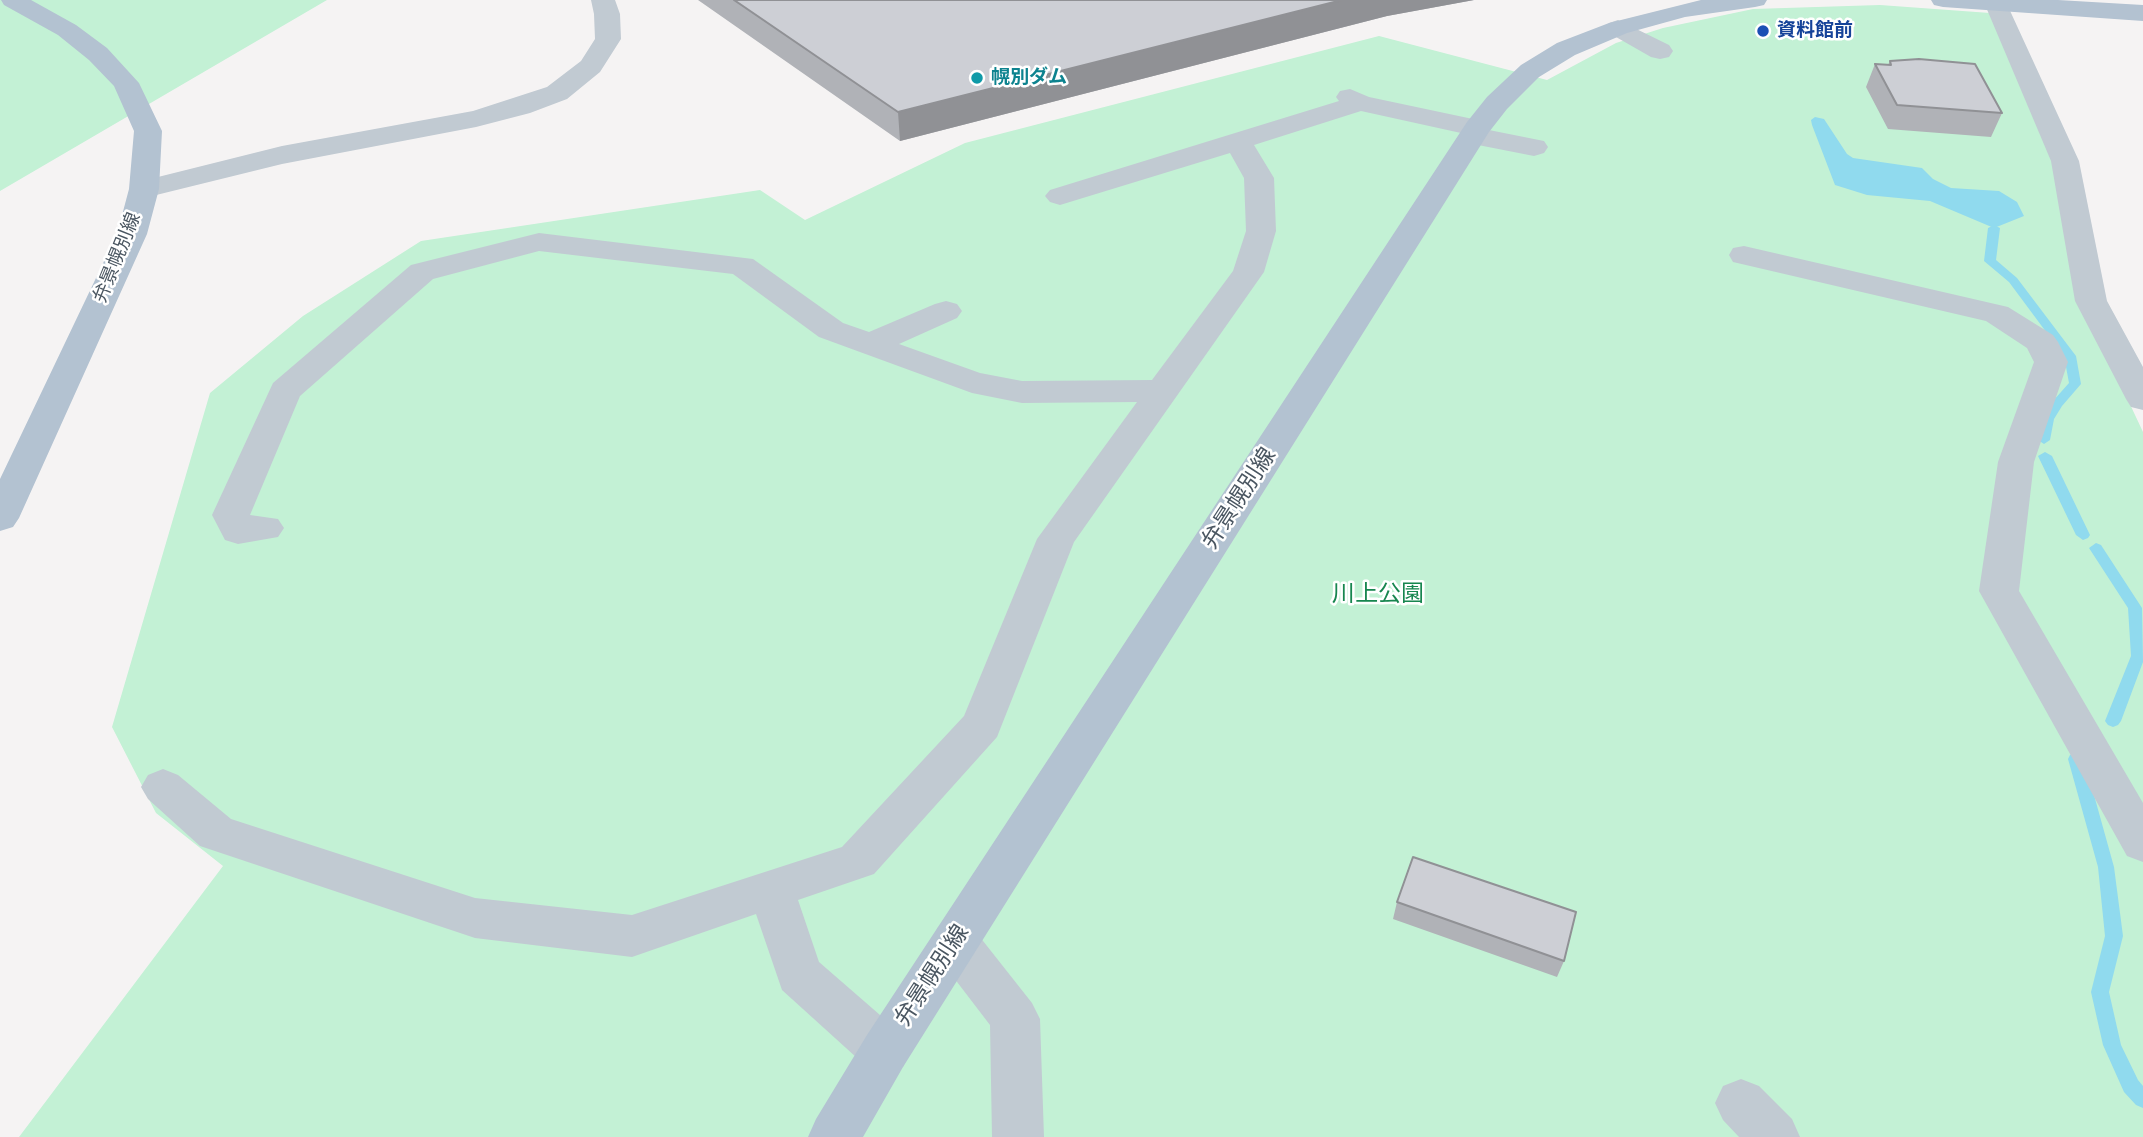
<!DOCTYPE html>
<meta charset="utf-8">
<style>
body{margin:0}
canvas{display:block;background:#f5f3f3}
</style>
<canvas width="2143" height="1137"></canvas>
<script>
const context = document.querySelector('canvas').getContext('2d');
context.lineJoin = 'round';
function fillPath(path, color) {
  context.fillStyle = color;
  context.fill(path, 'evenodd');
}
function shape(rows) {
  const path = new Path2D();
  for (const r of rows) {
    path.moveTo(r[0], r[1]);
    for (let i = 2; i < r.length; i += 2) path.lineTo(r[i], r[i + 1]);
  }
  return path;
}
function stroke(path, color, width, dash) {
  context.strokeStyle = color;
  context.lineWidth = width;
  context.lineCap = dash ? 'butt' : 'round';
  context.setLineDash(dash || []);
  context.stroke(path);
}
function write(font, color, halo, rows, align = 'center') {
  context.font = font + ' "Sofia Sans Condensed","Noto Sans JP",sans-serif';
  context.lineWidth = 5;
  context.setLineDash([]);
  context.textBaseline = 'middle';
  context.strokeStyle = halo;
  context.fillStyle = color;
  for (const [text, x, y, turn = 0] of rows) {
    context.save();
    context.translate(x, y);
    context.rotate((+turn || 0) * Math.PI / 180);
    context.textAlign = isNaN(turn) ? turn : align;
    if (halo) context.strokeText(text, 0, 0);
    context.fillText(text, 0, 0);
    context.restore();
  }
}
fillPath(shape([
 [0,0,327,0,0,191],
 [1880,5,1990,13,2054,163,2082,302,2143,432,2143,1137,19,1137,223,866,156,813,112,727,210,393,303,316,421,241,760,190,805,220,965,143,1379,36,1547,80,1616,43,1663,28,1753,9]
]), '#c3f1d5');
fillPath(shape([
 [1815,117,1824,119,1847,154,1853,158,1922,168,1933,179,1951,188,1999,191,2017,202,2024,216,1994,228,1930,201,1867,195,1835,185,1812,125,1811,120]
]), '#90daee');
fillPath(shape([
 [1994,225,2000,228,1996,260,2017,278,2076,356,2081,384,2062,406,2054,419,2050,440,2044,444,2038,440,2042,419,2053,401,2069,383,2064,356,2009,282,1984,261,1988,228,1994,225],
 [2045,452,2052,456,2090,535,2088,538,2083,540,2076,535,2038,456,2045,452],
 [2096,543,2101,545,2142,608,2143,662,2121,721,2118,725,2113,727,2108,725,2105,721,2131,656,2128,608,2089,548,2096,543],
 [2076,753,2082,755,2084,759,2114,867,2123,936,2109,992,2121,1045,2138,1080,2143,1086,2143,1108,2136,1105,2124,1092,2103,1045,2091,992,2105,936,2098,867,2068,759,2070,755,2076,753]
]), '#90daee');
fillPath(shape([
 [591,0,615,0,620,14,621,39,600,72,567,99,530,113,476,127,282,164,144,198,134,195,129,189,134,183,282,146,473,111,547,87,581,61,595,39,594,14,591,0],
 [1983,0,2006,2,2079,161,2107,301,2143,367,2143,410,2131,407,2126,399,2075,301,2051,161,1983,0],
 [1618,20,1669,45,1673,51,1669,57,1660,59,1651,57,1609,33,1605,28,1609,23,1618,20],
 [1350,89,1369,97,1487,122,1491,128,1489,130,1544,141,1548,147,1544,153,1534,156,1473,144,1463,142,1459,136,1461,133,1361,111,1254,145,1274,178,1276,231,1264,272,1074,542,997,737,874,874,798,900,819,962,903,1035,910,1051,903,1067,885,1074,867,1067,782,990,756,914,632,957,475,938,200,846,148,799,141,787,148,775,163,769,178,775,231,819,475,898,632,915,842,847,964,716,1037,539,1137,402,1022,403,972,393,819,337,733,274,539,251,433,279,300,396,250,515,278,519,284,528,278,537,238,544,225,540,212,515,273,383,411,265,539,233,753,259,843,323,869,332,935,304,946,301,957,304,962,311,957,318,899,344,980,373,1022,381,1152,380,1233,271,1246,231,1244,178,1230,153,1060,205,1050,202,1045,196,1050,190,1339,101,1336,97,1340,91,1350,89],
 [1744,246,2008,307,2053,335,2058,342,2068,362,2034,462,2019,591,2143,803,2143,862,2127,856,1979,591,1998,462,2034,362,2027,348,1986,321,1733,262,1729,255,1733,248,1744,246],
 [955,921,972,927,1032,1003,1040,1019,1044,1137,992,1137,990,1025,938,957,931,942,938,927,955,921],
 [1741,1079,1759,1086,1792,1119,1800,1137,1739,1137,1723,1120,1715,1103,1723,1086,1741,1079]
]), '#c1cad2');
fillPath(shape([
 [1,0,31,0,76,25,107,48,139,83,162,131,159,189,147,234,19,518,13,527,0,531,0,479,117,234,129,189,134,131,114,86,89,60,58,35,4,5,1,0],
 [1701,0,1767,0,1764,5,1755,7,1685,17,1627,33,1575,55,1539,77,1507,109,1489,132,903,1067,863,1137,808,1137,816,1119,867,1035,1467,122,1487,97,1521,65,1557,43,1609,23,1701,0],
 [1931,0,2058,0,2143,5,2143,21,1943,7,1934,5,1931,0]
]), '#b3c2d1');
fillPath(shape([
 [698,0,1474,0,1387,16,900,141],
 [1890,61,2002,113,1991,137,1888,129,1866,87,1875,64,1888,65],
 [1397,902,1564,961,1557,977,1393,919]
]), '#b0b2b7');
fillPath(shape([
 [1342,0,1474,0,1387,16,900,141,898,112]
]), '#909195');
const building = shape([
 [734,0,1342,0,898,112,734,0],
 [1919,59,1975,64,2002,113,1897,105,1875,64,1891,65,1890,61,1919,59],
 [1413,857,1576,912,1564,961,1397,902,1413,857]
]);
fillPath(building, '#cdcfd5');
stroke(building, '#909195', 2);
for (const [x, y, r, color] of [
 [1763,31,7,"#1a4fb4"],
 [977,78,7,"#0f9aa8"]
]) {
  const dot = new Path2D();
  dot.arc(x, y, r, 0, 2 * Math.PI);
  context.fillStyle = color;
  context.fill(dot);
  stroke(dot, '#fff', 2.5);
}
write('bold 19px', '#164399', '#fff', [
 ["資料館前",1777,31]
], 'left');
write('bold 19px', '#0d838f', '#fff', [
 ["幌別ダム",991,78]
], 'left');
write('19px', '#4a5661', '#fff', [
 ["弁景幌別線",118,258,-68]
]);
write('23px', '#4a5661', '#fff', [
 ["弁景幌別線",1240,499,-57],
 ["弁景幌別線",933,976,-57]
]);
write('23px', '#17864f', '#fff', [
 ["川上公園",1378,595]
]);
</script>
